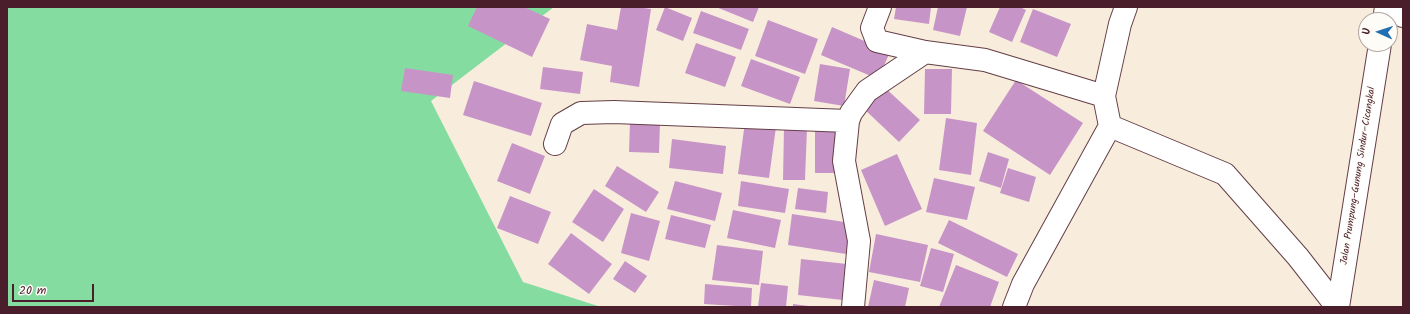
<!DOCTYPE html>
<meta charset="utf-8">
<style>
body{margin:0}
#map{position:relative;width:1410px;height:314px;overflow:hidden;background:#f8eddc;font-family:Kalam,sans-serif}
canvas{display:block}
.frame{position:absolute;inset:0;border:8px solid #4a1f2b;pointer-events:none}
.north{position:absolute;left:1358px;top:12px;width:40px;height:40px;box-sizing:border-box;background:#fdfcf7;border:1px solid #b5a4a5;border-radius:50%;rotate:273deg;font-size:11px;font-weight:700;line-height:16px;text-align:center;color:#4a1f2b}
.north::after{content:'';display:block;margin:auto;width:14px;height:18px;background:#1f6fb2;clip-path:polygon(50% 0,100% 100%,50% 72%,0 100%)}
.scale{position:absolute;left:12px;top:284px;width:82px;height:18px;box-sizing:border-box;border:2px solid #4a1f2b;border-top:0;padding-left:5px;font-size:12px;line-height:14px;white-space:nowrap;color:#4a1f2b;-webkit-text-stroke:3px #fdfcf7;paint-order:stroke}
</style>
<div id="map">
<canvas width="1410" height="314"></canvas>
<div class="frame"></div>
<div class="north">U</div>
<div class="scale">20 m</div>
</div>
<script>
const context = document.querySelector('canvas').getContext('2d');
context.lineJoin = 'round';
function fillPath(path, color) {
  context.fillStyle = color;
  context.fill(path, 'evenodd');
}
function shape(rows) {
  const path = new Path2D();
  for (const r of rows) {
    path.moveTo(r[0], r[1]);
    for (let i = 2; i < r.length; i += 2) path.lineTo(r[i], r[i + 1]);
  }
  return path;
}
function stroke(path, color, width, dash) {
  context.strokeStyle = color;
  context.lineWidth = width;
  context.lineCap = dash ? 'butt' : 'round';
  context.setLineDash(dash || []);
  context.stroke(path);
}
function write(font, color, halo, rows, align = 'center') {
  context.font = font + ' Kalam,sans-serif';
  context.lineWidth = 3;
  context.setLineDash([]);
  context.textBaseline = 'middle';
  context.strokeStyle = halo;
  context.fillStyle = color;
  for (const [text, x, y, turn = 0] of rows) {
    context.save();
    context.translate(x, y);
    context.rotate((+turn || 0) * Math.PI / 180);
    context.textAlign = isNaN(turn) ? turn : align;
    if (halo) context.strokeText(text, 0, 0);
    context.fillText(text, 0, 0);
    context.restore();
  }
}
fillPath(shape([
 [7,7,554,7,431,101,523,282,601,307,7,307]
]), '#85dca0');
fillPath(shape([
 [477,7,524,7,550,19,532,57,468,26],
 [621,7,636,7,651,9,639,87,610,82,612,66,580,60,587,24,617,30],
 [665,7,692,18,683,41,656,30],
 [716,7,759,7,753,22],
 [896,7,931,7,929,24,894,19],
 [938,7,967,7,960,36,933,30],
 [1000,7,1020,7,1026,10,1012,42,989,32],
 [1033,9,1071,24,1057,57,1020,42],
 [701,11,749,29,741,50,693,33],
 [768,20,818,39,805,74,755,56],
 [832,27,890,52,878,79,821,55],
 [696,43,736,57,725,87,685,73],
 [751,59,800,77,790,104,741,86],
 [820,64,850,69,844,106,814,101],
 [543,67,583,72,580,94,540,89],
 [405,68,453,75,450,98,401,91],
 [925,69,952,69,951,114,924,114],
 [1016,80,1083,123,1050,175,983,131],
 [474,81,542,103,531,136,463,115],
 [882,85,920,120,899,142,862,107],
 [946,118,977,123,971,175,939,170],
 [630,122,660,123,659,153,629,152],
 [745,122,776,127,769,178,738,174],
 [838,124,838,173,815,173,815,125],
 [784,127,807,128,805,180,783,180],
 [672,139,726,146,723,174,669,168],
 [512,143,545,156,530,194,497,181],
 [988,152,1009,159,1001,188,979,181],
 [897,154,922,209,885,226,861,170],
 [617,166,659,192,646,212,605,186],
 [1008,168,1036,177,1029,202,1000,193],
 [934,178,975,187,967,220,926,212],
 [675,181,722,193,715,221,667,209],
 [741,181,789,189,785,213,738,206],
 [798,188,828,192,826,213,795,209],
 [594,189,624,209,603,242,572,222],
 [510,196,551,212,538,244,497,228],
 [733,210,781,220,775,248,727,238],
 [631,213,660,221,649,261,621,253],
 [792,214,851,223,846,254,788,245],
 [671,215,711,225,705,248,665,239],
 [949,220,1018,254,1007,277,938,243],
 [571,233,612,264,589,294,548,264],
 [876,234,928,245,920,282,869,272],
 [717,245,763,251,759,285,712,280],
 [931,248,954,254,943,292,920,286],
 [801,259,856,265,852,301,798,295],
 [625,261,647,276,635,293,613,279],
 [956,265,999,282,990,307,939,307],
 [874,280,909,288,905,307,868,307],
 [761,283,788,286,786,307,758,307],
 [705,284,752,288,751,307,704,304],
 [793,304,809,306,809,307,793,307]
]), '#c794c8');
const minor = shape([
 [880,7,872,28,877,41,925,52,985,60,1104,96],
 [1126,7,1120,24,1104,96,1110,126,1225,174,1298,257,1337,307],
 [1394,7,1403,16],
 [555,144,562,124,581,113,614,112,848,121],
 [853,307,859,241,844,161,848,121,851,113,867,91,925,52],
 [1014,307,1023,284,1110,126]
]);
const major = shape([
 [1384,20,1386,7],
 [1338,307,1380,44]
]);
stroke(minor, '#643e46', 24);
stroke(major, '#643e46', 24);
stroke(minor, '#fff', 22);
stroke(major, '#fff', 22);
write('10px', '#4a1f2b', '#fdfcf7', [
 ["Jalan Prumpung–Gunung Sindur–Cicangkal",1359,176,-81]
]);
</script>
